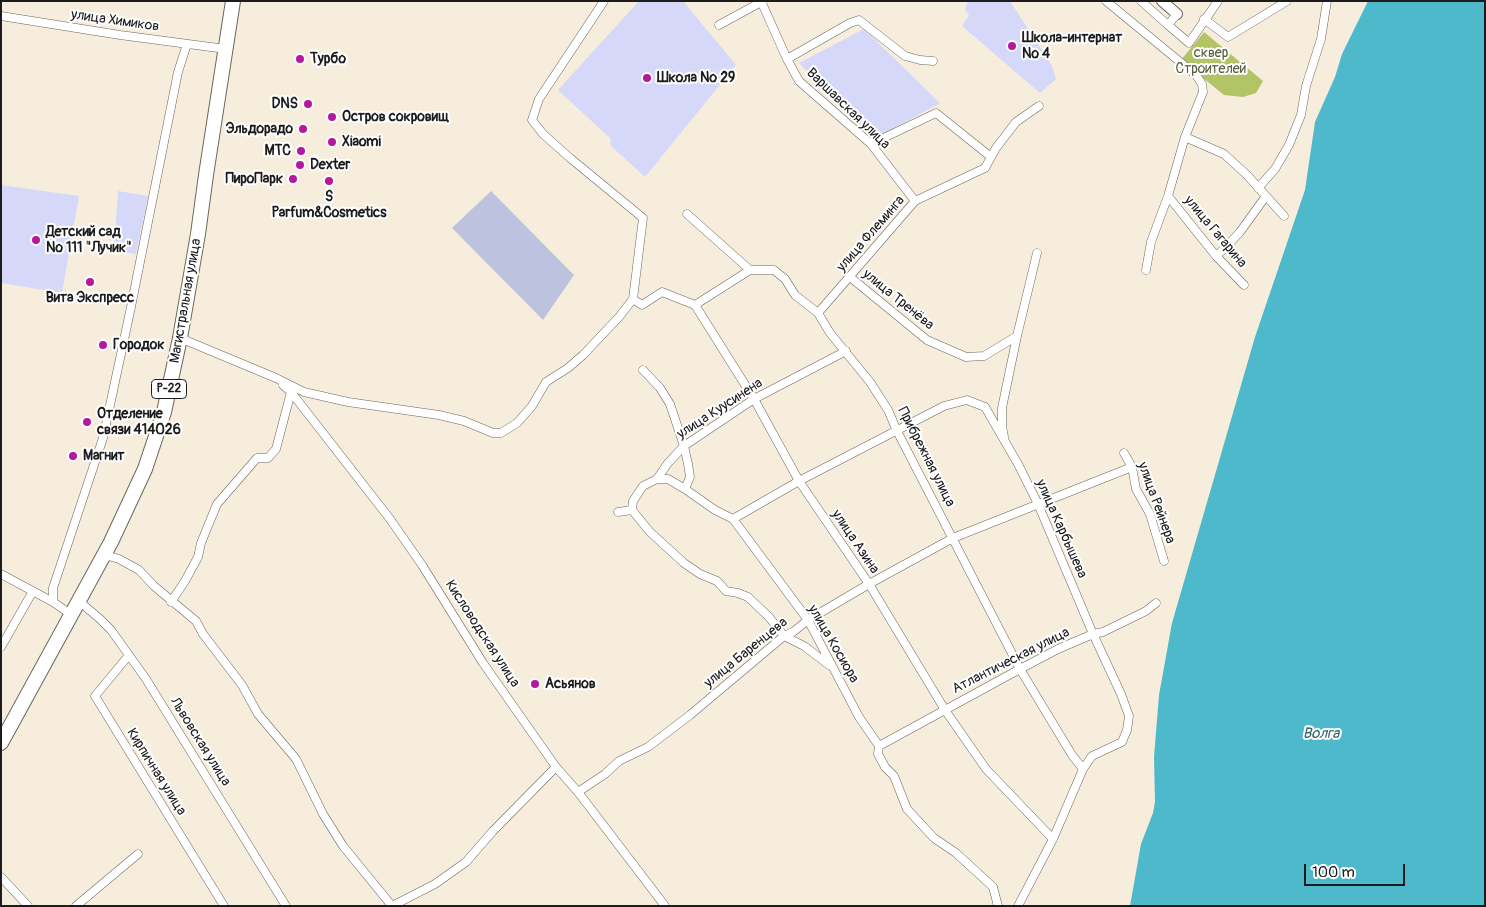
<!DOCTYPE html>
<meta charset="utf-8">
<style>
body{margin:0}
#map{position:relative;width:1486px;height:907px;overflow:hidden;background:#f7eddc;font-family:Pangolin,sans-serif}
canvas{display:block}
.frame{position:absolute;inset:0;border:2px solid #1c1c1c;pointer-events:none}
.scale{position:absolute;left:1304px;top:864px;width:101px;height:22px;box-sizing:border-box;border:2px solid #1c1c1c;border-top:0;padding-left:6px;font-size:15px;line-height:18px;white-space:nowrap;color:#1c1c1c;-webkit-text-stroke:4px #fff;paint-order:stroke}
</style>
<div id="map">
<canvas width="1486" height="907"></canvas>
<div class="frame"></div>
<div class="scale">100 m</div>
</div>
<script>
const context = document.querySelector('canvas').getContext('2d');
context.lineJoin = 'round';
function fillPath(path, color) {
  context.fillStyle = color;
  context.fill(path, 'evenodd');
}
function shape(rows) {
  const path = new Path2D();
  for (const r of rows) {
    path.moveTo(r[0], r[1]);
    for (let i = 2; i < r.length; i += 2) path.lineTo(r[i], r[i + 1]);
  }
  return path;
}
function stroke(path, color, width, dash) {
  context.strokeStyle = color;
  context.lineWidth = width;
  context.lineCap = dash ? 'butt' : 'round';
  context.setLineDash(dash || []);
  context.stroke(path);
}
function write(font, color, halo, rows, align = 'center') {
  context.font = font + ' Pangolin,sans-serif';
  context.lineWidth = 4;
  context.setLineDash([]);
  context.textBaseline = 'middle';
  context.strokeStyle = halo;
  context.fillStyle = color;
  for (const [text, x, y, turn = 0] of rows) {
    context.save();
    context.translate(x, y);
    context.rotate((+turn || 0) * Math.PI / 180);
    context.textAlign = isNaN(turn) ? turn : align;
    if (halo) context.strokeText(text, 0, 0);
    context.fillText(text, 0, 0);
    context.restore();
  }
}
fillPath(shape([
 [639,1,683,1,736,65,645,177,611,146,610,138,558,90],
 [968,1,1010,1,1052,66,1056,79,1040,93,962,26,969,15,965,10],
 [864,29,940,103,874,139,799,63],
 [1,185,79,196,62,293,1,283],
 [118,191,148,196,136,254,114,251]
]), '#d5d8f9');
fillPath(shape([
 [491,191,574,275,543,320,452,228]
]), '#bdc3de');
fillPath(shape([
 [1204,32,1263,81,1256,93,1243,97,1224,95,1181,60]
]), '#b3c467');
fillPath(shape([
 [1368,1,1485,1,1485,906,1130,906,1141,844,1153,813,1155,802,1154,757,1159,695,1172,623,1255,337,1305,190,1315,122,1335,77,1342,54]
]), '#4eb9ca');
const minor = shape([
 [761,1,787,59,799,81,871,144,915,201],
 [1106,1,1196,75,1202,84,1203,92,1185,137,1224,154,1247,175,1284,216],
 [1141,1,1168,25],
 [1177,14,1168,25,1189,43,1218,1],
 [1,16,120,35,226,49],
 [1204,19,1228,37,1287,1],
 [719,25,763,1],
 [787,59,850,23,859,20,905,56,920,60,933,61],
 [871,144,936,113,991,157],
 [1258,188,1275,169,1289,145,1301,115,1306,86,1321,39,1327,1],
 [1168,196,1216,256,1244,285],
 [687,214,750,270,774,270,785,279,795,295,818,313,830,333,870,382,888,410,897,431,1020,669,1072,755,1083,769],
 [1216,256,1226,247,1240,232,1266,196],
 [1146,270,1151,242,1168,196,1185,137],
 [850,277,927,340,966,357,984,356,1017,336,1037,253],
 [633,299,642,305,662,292,695,305,754,399,799,481,869,584,945,710,986,769,1053,839],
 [695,305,750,270],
 [818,313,915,201,985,168,996,148,1016,122,1039,106],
 [180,338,276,378,304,392,348,402,439,415,464,421,493,433,501,433,517,423,532,406,546,382,568,368,583,355,619,317,633,299,643,218,570,158,543,134,532,120,539,99,604,1],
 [643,370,660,388,670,404,684,446,688,464,690,477,685,489,715,510,733,519,808,620,859,717,879,746,878,754,885,767,894,776,907,809,934,838,956,853,993,887,998,906],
 [283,385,291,392,390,519,422,565,483,663,556,767,578,792,665,906],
 [1004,437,1002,426,1002,408,1017,336],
 [1124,453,1132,467,1136,489,1150,514,1164,561],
 [657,479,668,479,685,489],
 [632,510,633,501,643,486,657,479,668,463,684,446,754,399,846,351],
 [618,512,632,510,650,532,684,563,700,574,717,581,726,591,738,593,748,597,769,617,784,636,804,646,829,665],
 [733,519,799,481,944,406,967,400,985,407,1018,464,1038,504,1093,634,1121,694,1129,716,1127,730,1122,742,1092,756,1083,769,1053,839,1018,906],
 [105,555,119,559,139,570,154,586,196,621,203,634,242,685,258,714,296,759,323,814,343,846,392,906],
 [1,574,53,602],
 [80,602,100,619,111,630,146,679,286,906],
 [171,602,185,581,198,557,201,543,217,504,257,458,268,458,276,449,291,392],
 [72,615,53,602,53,588,103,438,131,307,178,72,187,44],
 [1,647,33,591],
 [129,655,95,696,224,906],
 [879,746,1020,669,1058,649,1093,634,1103,632,1146,611,1156,603],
 [578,792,605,774,619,761,648,747,690,715,784,636,793,632,808,620,869,584,953,538,1132,467],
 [1,877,28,906],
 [76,906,138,854],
 [392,906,435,884,466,862,493,831,556,767]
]);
const tertiary = shape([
 [1162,1,1177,14]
]);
const trunk = shape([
 [1,743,111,542,145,469,164,412,180,338,198,234,206,175,233,1]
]);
stroke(minor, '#69655f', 9);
stroke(tertiary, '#69655f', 12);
stroke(trunk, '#69655f', 16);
stroke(minor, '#fff', 8);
stroke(tertiary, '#fff', 10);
stroke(trunk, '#fff', 14);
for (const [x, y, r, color] of [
 [1012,46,5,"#b5179e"],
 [300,59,5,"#b5179e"],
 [647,78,5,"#b5179e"],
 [308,104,5,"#b5179e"],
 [332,117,5,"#b5179e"],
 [303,129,5,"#b5179e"],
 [332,142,5,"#b5179e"],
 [301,151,5,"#b5179e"],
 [300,165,5,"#b5179e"],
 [293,179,5,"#b5179e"],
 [329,181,5,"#b5179e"],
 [36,240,5,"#b5179e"],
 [90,282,5,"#b5179e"],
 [103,345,5,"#b5179e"],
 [87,422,5,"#b5179e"],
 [73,456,5,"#b5179e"],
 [535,684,5,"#b5179e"]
]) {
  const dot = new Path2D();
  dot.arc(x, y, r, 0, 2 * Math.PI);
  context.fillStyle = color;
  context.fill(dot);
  stroke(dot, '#fff', 2);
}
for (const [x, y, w] of [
 [169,389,35]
]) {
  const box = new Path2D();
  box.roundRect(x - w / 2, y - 9.5, w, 19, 4);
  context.fillStyle = '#fff';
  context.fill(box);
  stroke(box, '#1c1c1c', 1);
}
write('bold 12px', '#1c1c1c', null, [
 ["Р-22",169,389]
]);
write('14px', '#1c1c1c', '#fff', [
 ["улица Химиков",115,21,8],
 ["Варшавская улица",848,109,44],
 ["улица Гагарина",1215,232,50],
 ["улица Флеминга",871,234,-49],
 ["улица Тренёва",898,300,39],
 ["Магистральная улица",186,301,-80],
 ["улица Куусинена",720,409,-33],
 ["Прибрежная улица",926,457,63],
 ["улица Рейнера",1156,503,70],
 ["улица Карбышева",1061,529,66],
 ["улица Азина",855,542,56],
 ["Кисловодская улица",482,634,57],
 ["улица Косиора",833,644,60],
 ["улица Баренцева",746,653,-39],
 ["Атлантическая улица",1011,661,-27],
 ["Львовская улица",200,742,58],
 ["Кирпичная улица",156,772,58]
]);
write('bold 14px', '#1c1c1c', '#fff', [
 ["Школа-интернат",1022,38],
 ["№ 4",1022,54],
 ["Турбо",310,59],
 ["Школа № 29",657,78],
 ["DNS",298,104,"right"],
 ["Остров сокровищ",342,117],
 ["Эльдорадо",293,129,"right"],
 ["Xiaomi",342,142],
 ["МТС",291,151,"right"],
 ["Dexter",310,165],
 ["ПироПарк",283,179,"right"],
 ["S",329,197,"center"],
 ["Parfum&Cosmetics",329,213,"center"],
 ["Детский сад",46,232],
 ["№ 111 \"Лучик\"",46,248],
 ["Вита Экспресс",90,298,"center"],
 ["Городок",113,345],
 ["Отделение",97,414],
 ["связи 414026",97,430],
 ["Магнит",83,456],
 ["Асьянов",545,684]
], 'left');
write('14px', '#585f3a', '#fff', [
 ["сквер",1211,53],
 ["Строителей",1211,69]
]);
write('italic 15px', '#32636a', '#fff', [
 ["Волга",1321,734]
]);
</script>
